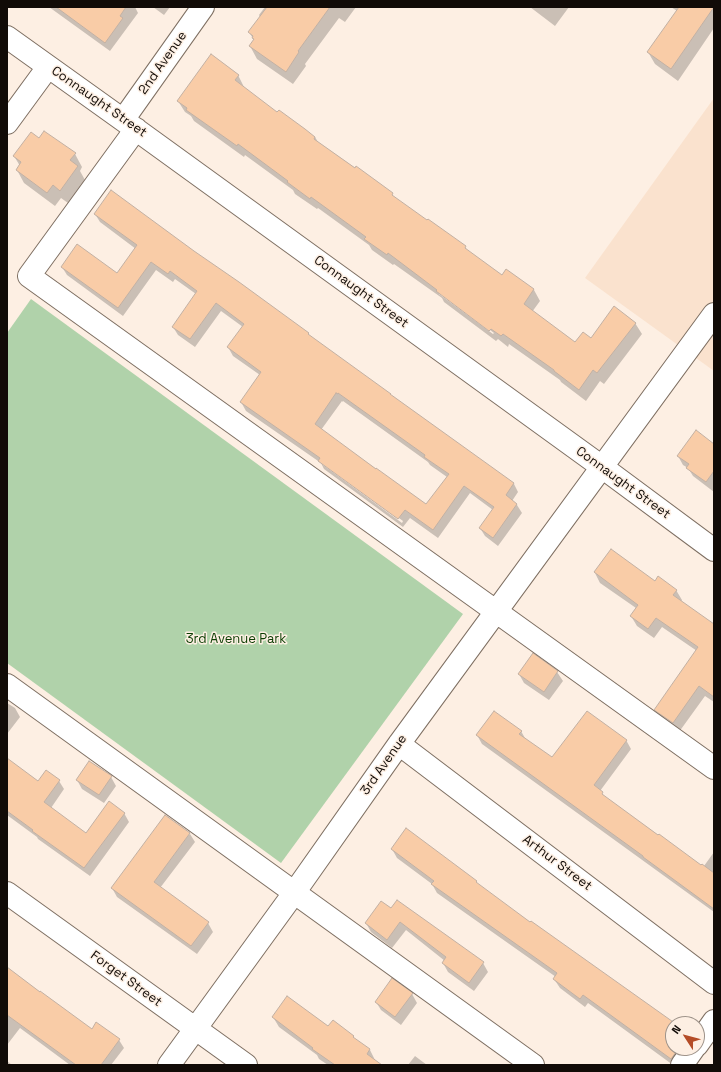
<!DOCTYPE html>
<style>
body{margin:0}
#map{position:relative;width:721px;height:1072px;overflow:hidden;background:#fdefe3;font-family:"Space Grotesk",sans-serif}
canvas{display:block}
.frame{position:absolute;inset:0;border:8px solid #110b07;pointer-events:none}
.north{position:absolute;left:665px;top:1016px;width:40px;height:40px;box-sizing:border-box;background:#fdefe3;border:1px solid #9f948b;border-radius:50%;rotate:306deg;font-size:11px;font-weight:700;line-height:16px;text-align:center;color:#110b07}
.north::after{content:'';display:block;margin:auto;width:14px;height:18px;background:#b44c27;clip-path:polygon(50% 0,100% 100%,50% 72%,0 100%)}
</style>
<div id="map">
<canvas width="721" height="1072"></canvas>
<div class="frame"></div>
<div class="north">N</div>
</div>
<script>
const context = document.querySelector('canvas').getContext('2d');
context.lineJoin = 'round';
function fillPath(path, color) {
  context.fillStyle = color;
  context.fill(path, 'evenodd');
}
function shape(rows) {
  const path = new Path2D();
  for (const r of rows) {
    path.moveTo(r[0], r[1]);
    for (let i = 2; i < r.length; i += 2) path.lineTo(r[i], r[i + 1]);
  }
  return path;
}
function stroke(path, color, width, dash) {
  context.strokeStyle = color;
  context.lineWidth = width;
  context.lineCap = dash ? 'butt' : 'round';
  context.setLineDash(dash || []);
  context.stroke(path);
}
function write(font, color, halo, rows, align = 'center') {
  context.font = font + ' "Space Grotesk",sans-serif';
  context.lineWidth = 3;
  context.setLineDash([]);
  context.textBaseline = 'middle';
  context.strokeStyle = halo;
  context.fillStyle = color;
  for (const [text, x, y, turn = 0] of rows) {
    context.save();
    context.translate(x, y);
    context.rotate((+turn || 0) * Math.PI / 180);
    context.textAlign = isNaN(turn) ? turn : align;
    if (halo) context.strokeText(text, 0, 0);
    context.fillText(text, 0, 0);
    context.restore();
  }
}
fillPath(shape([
 [714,98,714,371,585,278]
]), '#fae2ce');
fillPath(shape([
 [31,299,463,614,281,863,7,663,7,333]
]), '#b0d2aa');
fillPath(shape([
 [49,7,135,7,138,13,110,51],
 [153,7,170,7,164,15],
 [265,7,356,7,345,22,339,18,305,64,306,66,293,84,257,59,250,46,254,40,249,32,260,17,259,15],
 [530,7,569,7,555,26],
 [671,7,714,7,714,28,678,81,655,64,648,52,677,11],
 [238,75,244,87,243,88,277,114,315,137,318,142,392,194,394,198,465,247,468,251,502,277,507,270,534,290,540,301,532,312,576,343,591,339,635,323,642,334,604,384,600,381,586,401,561,382,560,380,509,344,508,347,498,339,496,341,444,302,442,298,394,264,393,265,372,250,369,245,318,208,317,209,295,194,293,190,245,155,244,157,194,121,191,116,185,112,178,101],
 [439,292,494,333,493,334,439,294],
 [39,139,75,154,82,167,80,171,85,180,68,203,61,198,55,206,24,183,17,170,20,166,14,156],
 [95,214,193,252,308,333,310,337,514,484,518,492,512,501,517,505,522,513,498,546,485,536,480,528,493,510,470,493,438,538,410,518,403,527,324,469,321,463,246,411,241,402,260,375,233,356,228,347,243,327,221,311,195,347,178,335,173,327,196,294,175,279,173,282,156,270,123,316,67,275,62,267,118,274,136,249,100,222],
 [342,401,343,402,343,401,428,462,430,465,447,477,427,505,321,430],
 [323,462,403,521,402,523,323,465],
 [714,445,714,492,693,476,688,468,683,465,678,456],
 [595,573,655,583,676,590,682,600,681,602,714,626,714,702,705,696,679,732,661,720,655,710,697,651,662,627,654,638,637,626,631,616,636,608,600,583],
 [533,654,557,672,563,681,549,700,524,683,519,674],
 [7,703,15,708,20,717,7,734],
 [521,731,526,740,552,759,626,740,631,749,600,791,605,797,701,866,704,866,714,852,714,912,482,744,477,735],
 [7,760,39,782,59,781,64,789,51,808,86,834,124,813,129,822,90,876,38,839,37,837,7,815],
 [111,777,116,786,104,803,82,789,77,780],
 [190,834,195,842,160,888,208,923,213,932,197,954,117,897,112,888],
 [392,849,476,882,478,885,531,923,674,1024,673,1024,673,1048,691,1048,673,1065,588,1003,585,1007,560,988,554,979,556,977,437,893,432,884,397,858],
 [381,902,483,963,488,972,474,991,448,972,443,963,445,961,406,930,392,948,371,932,366,923],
 [7,968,92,1030,119,1040,124,1048,111,1065,70,1065,20,1028,7,1045],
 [412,994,417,1003,401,1025,381,1010,376,1002],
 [273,1017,328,1028,353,1036,355,1040,370,1050,375,1060,374,1061,380,1065,328,1065,319,1059,317,1055,279,1027],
 [415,1056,427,1065,408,1065],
 [7,1061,12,1065,7,1065]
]), '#0003');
const building = shape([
 [56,7,126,7,120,16,123,18,105,43,56,7],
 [267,7,330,7,298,51,299,52,286,72,249,46,254,39,252,38,253,36,248,32,267,7],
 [679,7,714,7,671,69,647,52,679,7],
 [211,54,239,75,235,80,277,112,279,110,305,129,315,137,314,139,355,168,356,166,393,193,392,195,427,220,428,219,466,246,465,248,502,275,506,269,534,289,524,304,575,342,583,332,591,338,614,306,636,323,597,373,593,370,579,390,554,371,554,370,503,334,501,336,491,329,489,331,436,291,437,290,388,253,387,255,364,239,366,237,311,197,310,199,287,182,288,181,238,144,237,146,186,110,187,108,177,101,211,54],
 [44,131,76,153,70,160,78,166,60,191,53,185,47,193,16,170,21,162,13,156,31,132,39,138,44,131],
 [111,190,194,251,239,282,309,333,308,334,391,394,390,394,514,483,506,495,517,504,493,538,479,528,494,507,464,486,433,530,405,510,398,519,318,461,320,458,240,402,261,372,227,347,244,324,216,303,190,339,172,327,197,291,170,271,168,274,151,262,118,308,61,267,77,244,117,273,137,245,94,214,111,190],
 [336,393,338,394,338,393,425,455,424,457,449,474,426,504,376,468,376,469,315,424,336,393],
 [696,430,714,444,714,471,706,482,686,468,689,464,677,456,696,430],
 [611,549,655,581,658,576,677,590,673,595,714,624,714,697,699,686,673,723,654,710,698,647,656,618,648,629,630,616,638,605,594,572,611,549],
 [533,653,558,671,544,692,518,674,533,653],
 [494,711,522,731,519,734,552,757,587,711,627,740,594,785,603,792,602,794,658,835,659,834,701,865,702,864,714,873,714,909,643,857,643,856,476,735,494,711],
 [7,758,38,781,46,770,60,780,44,802,86,833,109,801,125,813,84,868,32,831,33,830,7,811,7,758],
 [89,761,112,776,99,795,76,780,89,761],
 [165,815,190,833,154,882,209,922,191,946,111,888,165,815],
 [406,828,477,881,476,882,530,922,531,921,676,1024,673,1024,673,1048,679,1048,671,1059,583,995,580,999,553,979,557,973,431,884,434,881,391,849,406,828],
 [397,900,484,962,469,983,442,963,446,957,400,922,387,940,365,923,381,901,391,908,397,900],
 [7,967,40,992,40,991,92,1029,96,1022,120,1039,101,1065,76,1065,7,1015,7,967],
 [392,978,413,993,395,1017,375,1002,392,978],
 [287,996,328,1026,333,1020,354,1036,353,1037,370,1049,367,1054,382,1065,335,1065,312,1049,313,1048,272,1017,287,996]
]);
fillPath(building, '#f9cca7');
stroke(building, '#c2b0a3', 1);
const minor = shape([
 [7,37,123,120,602,467,714,550],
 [123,120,203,7],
 [7,123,48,67],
 [136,129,29,276,714,768],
 [7,685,533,1065],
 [399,744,714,983],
 [7,893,246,1065],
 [697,1045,714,1021],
 [169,1065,294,893,399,744,714,314],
 [682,1065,694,1048]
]);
stroke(minor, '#7e6f62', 24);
stroke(minor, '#fff', 22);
write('13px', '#110b07', '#fdefe3', [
 ["2nd Avenue",163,63,-55],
 ["Connaught Street",99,102,35],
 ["Connaught Street",361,292,36],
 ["Connaught Street",623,483,36],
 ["3rd Avenue",384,765,-55],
 ["Arthur Street",557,863,37],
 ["Forget Street",126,979,36]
]);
write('13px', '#0a3c01', '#fdefe3', [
 ["3rd Avenue Park",236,639]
]);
</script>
